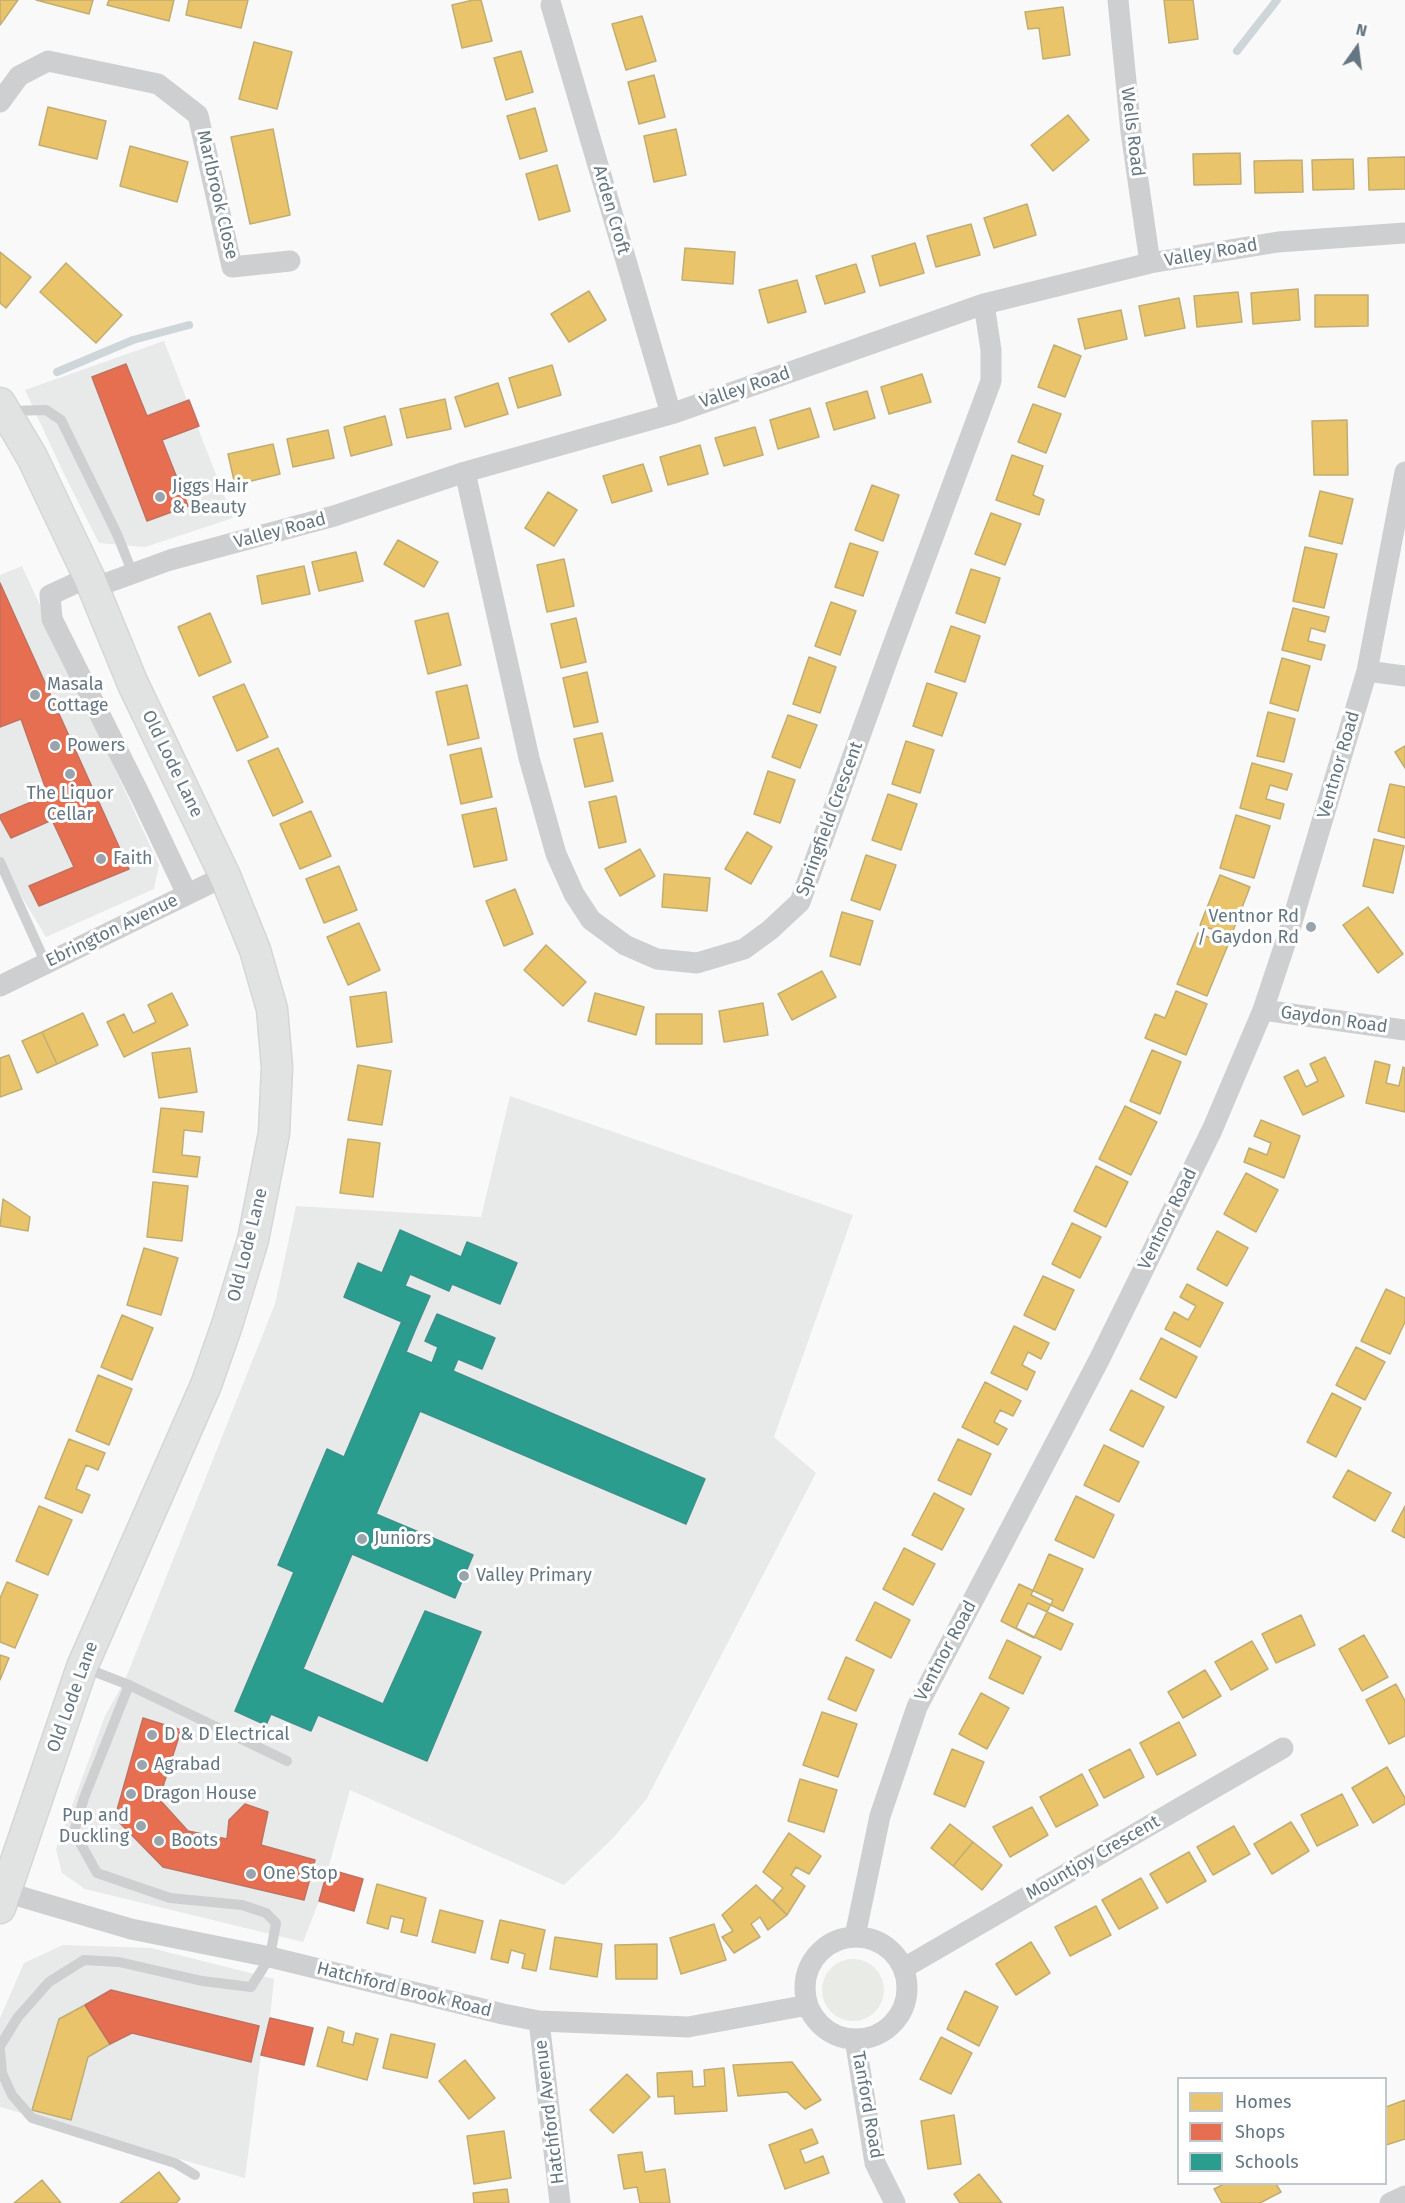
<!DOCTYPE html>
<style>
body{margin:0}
#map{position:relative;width:1405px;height:2203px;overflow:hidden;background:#f9f9f9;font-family:"Fira Sans",sans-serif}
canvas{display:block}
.legend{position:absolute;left:1177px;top:2077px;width:210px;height:108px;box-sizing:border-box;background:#fff;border:2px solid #c1c8cd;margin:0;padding:8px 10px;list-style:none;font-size:18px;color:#657683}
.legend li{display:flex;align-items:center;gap:12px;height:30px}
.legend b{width:30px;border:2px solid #c1c8cd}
.north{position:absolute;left:1327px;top:18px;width:60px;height:60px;-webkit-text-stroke:4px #fff;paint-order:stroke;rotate:14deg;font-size:16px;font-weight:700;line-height:24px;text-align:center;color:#657683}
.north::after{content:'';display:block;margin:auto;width:21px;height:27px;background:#657683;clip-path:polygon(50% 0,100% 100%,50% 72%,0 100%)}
</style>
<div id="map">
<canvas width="1405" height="2203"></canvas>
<ul class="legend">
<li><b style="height:16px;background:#e9c46a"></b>Homes</li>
<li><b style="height:16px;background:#e76f51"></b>Shops</li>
<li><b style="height:16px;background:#2a9d8f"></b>Schools</li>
</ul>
<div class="north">N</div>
</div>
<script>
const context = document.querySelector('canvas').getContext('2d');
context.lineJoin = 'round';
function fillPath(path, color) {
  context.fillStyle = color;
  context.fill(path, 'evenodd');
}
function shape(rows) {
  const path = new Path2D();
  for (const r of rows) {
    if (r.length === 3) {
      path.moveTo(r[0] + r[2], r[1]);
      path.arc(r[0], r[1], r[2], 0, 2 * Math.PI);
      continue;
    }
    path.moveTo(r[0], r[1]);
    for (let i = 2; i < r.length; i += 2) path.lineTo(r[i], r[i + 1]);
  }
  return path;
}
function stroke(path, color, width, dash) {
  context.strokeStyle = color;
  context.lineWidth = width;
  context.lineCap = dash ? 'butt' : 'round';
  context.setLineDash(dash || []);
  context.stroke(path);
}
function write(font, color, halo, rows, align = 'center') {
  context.font = font + ' "Fira Sans",sans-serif';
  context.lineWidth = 6;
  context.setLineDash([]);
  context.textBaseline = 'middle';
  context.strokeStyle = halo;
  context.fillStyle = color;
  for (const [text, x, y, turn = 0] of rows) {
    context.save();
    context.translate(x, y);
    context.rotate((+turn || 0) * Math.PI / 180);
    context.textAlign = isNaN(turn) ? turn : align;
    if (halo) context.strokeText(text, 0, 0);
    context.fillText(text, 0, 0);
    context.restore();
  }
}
fillPath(shape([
 [164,341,233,518,145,547,99,543,64,474,25,390],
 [22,566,159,865,154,889,46,937,0,861,0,575],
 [510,1096,853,1215,774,1437,816,1473,646,1800,613,1838,564,1885,350,1790,319,1901,303,1942,85,1889,62,1873,56,1849,105,1716,125,1680,275,1304,296,1206,481,1217],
 [63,1945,151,1948,274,1979,270,2018,261,2055,245,2178,0,2107,0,2018,24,1963]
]), '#e8e9e9');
fillPath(shape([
 [853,1990,31]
]), '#e8ebe6');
const homes = shape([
 [0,0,18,0,0,25,0,0],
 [36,0,93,0,89,14,36,0],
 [109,0,174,0,169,21,107,5,109,0],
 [189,0,248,0,241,28,186,15,189,0],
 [473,0,481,0,492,41,462,48,452,5,473,0],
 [1164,0,1193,0,1198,39,1169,43,1164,0],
 [1063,7,1070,55,1043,59,1039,28,1028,29,1025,12,1063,7],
 [642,16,656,61,626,70,612,24,642,16],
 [254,42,292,52,277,109,239,99,254,42],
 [521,51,533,92,506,100,494,58,521,51],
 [654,75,665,117,639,124,628,82,654,75],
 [48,107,106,121,97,159,39,145,48,107],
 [535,108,547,151,520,159,507,116,535,108],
 [1068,115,1089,140,1053,171,1031,145,1068,115],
 [273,129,290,215,250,224,231,137,273,129],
 [676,129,686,175,654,182,644,136,676,129],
 [130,146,188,162,177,202,120,186,130,146],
 [1240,153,1241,184,1194,185,1193,154,1240,153],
 [1405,157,1405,189,1369,190,1368,158,1405,157],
 [1353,159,1354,189,1313,190,1312,160,1353,159],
 [1302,160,1303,192,1255,193,1254,161,1302,160],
 [557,165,570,211,539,220,526,174,557,165],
 [1027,204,1036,235,994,248,984,218,1027,204],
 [971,224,980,255,936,267,927,236,971,224],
 [915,243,924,273,880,286,872,256,915,243],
 [685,248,735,252,733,284,682,280,685,248],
 [0,252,31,277,6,308,0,303,0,252],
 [66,263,122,315,96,343,40,292,66,263],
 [856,264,865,292,825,304,816,276,856,264],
 [797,280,806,312,768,323,759,290,797,280],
 [1298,289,1300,320,1253,324,1251,293,1298,289],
 [589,291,606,320,569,342,551,314,589,291],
 [1238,292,1242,322,1197,327,1194,296,1238,292],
 [1315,295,1368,295,1368,326,1315,327,1315,295],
 [1179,298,1185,328,1145,336,1139,306,1179,298],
 [1121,310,1127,339,1085,349,1078,319,1121,310],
 [1054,345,1081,356,1065,397,1038,387,1054,345],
 [552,365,561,395,518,408,509,378,552,365],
 [922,374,931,402,889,414,881,387,922,374],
 [498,383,508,414,465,427,455,397,498,383],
 [867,391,875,418,834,430,826,403,867,391],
 [445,399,451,429,407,438,400,409,445,399],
 [1033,404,1061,414,1046,453,1018,442,1033,404],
 [810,408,819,437,778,449,770,420,810,408],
 [385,416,392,445,351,456,344,427,385,416],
 [1347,420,1348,475,1314,475,1312,421,1347,420],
 [755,427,763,455,724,466,715,438,755,427],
 [328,430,334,458,293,467,287,439,328,430],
 [273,444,280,474,235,485,228,454,273,444],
 [700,445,708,474,668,485,660,457,700,445],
 [1012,455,1043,466,1033,495,1044,500,1039,515,996,500,1012,455],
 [643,464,652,491,612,503,603,476,643,464],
 [872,485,899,495,883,541,855,530,872,485],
 [1320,491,1353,499,1342,544,1309,536,1320,491],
 [548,492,577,510,554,546,525,528,548,492],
 [991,513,1021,524,1005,565,975,554,991,513],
 [398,540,438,562,424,587,384,564,398,540],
 [850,543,878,552,863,596,835,587,850,543],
 [1305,547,1337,554,1324,608,1293,601,1305,547],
 [356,552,363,581,319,591,312,562,356,552],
 [564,559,574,606,547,612,537,565,564,559],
 [304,566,310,594,262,604,257,576,304,566],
 [971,569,1000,578,985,623,956,613,971,569],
 [831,602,856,611,840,655,815,646,831,602],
 [1293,608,1329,617,1325,632,1311,628,1308,641,1325,645,1321,660,1282,650,1293,608],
 [210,613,231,662,199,676,178,627,210,613],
 [448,613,461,665,428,674,415,621,448,613],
 [576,618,586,662,561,668,551,624,576,618],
 [951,626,980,636,965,682,935,672,951,626],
 [809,657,836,667,820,713,793,704,809,657],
 [1282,658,1310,666,1298,711,1270,703,1282,658],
 [587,672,598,722,574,727,563,678,587,672],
 [927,683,957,693,942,736,913,726,927,683],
 [244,684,268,737,237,751,213,697,244,684],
 [467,685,479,738,448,745,436,692,467,685],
 [1268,712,1295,719,1284,762,1257,756,1268,712],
 [788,715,817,725,800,768,772,757,788,715],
 [602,733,613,781,585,787,574,739,602,733],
 [906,741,934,750,920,793,892,784,906,741],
 [1405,746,1405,768,1395,752,1405,746],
 [278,748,303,802,273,816,248,761,278,748],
 [481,748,492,797,461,804,450,755,481,748],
 [1252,763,1292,774,1287,790,1270,785,1266,799,1284,804,1280,819,1240,808,1252,763],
 [768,771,795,780,780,823,754,814,768,771],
 [1390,784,1405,787,1405,838,1378,831,1390,784],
 [888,794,917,804,901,850,872,840,888,794],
 [616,796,626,842,599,848,589,802,616,796],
 [496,808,507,860,474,867,462,815,496,808],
 [311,811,331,856,300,869,280,824,311,811],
 [1236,815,1270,826,1254,878,1220,868,1236,815],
 [747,832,772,847,751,884,725,869,747,832],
 [1374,839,1404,846,1393,893,1363,886,1374,839],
 [640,849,655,876,620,896,605,869,640,849],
 [866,855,896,865,880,910,851,900,866,855],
 [339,866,357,910,324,923,306,879,339,866],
 [664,874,710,878,707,911,662,907,664,874],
 [1220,875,1250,887,1231,936,1200,925,1220,875],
 [515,889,533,934,504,946,486,901,515,889],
 [1368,907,1403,954,1378,973,1343,925,1368,907],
 [842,912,873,921,860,965,830,956,842,912],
 [359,923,380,970,348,985,327,937,359,923],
 [1198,933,1228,945,1207,996,1177,984,1198,933],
 [546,945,586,982,563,1006,524,970,546,945],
 [822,971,836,997,792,1020,778,994,822,971],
 [1176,991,1207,1004,1186,1055,1145,1038,1155,1014,1165,1018,1176,991],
 [386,992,392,1042,357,1047,350,997,386,992],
 [172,993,188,1025,124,1057,107,1022,124,1014,133,1033,156,1022,148,1005,172,993],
 [595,993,644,1007,636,1035,588,1021,595,993],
 [763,1003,768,1035,724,1042,719,1011,763,1003],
 [83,1013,98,1045,57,1064,42,1032,83,1013],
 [656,1014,702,1014,702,1044,656,1044,656,1014],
 [42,1032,57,1064,37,1073,22,1041,42,1032],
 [190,1048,197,1092,159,1098,152,1053,190,1048],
 [1152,1050,1181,1062,1160,1114,1130,1101,1152,1050],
 [9,1055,22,1089,0,1097,0,1058,9,1055],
 [1325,1057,1344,1096,1303,1115,1284,1077,1298,1070,1306,1087,1318,1081,1310,1064,1325,1057],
 [1375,1061,1390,1065,1386,1083,1399,1086,1403,1067,1405,1068,1405,1112,1366,1103,1375,1061],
 [358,1065,391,1071,382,1125,348,1120,358,1065],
 [1125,1106,1157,1122,1131,1175,1099,1159,1125,1106],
 [161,1108,204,1112,202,1132,184,1130,182,1155,200,1157,197,1177,153,1172,161,1108],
 [1261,1120,1300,1136,1284,1178,1244,1162,1249,1148,1267,1155,1271,1143,1254,1136,1261,1120],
 [348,1139,380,1143,373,1197,340,1193,348,1139],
 [1096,1166,1128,1182,1106,1227,1074,1211,1096,1166],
 [1246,1173,1278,1190,1256,1232,1224,1214,1246,1173],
 [153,1182,188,1186,182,1241,147,1237,153,1182],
 [3,1199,30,1217,28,1231,0,1226,3,1199],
 [1072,1223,1101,1237,1080,1278,1052,1264,1072,1223],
 [1217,1231,1248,1248,1227,1286,1197,1269,1217,1231],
 [144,1248,178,1258,161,1315,127,1305,144,1248],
 [1043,1276,1074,1290,1055,1330,1024,1315,1043,1276],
 [1187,1284,1223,1303,1200,1347,1165,1329,1174,1312,1188,1320,1196,1306,1180,1297,1187,1284],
 [1386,1289,1405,1298,1405,1322,1390,1354,1361,1341,1386,1289],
 [122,1315,153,1328,132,1380,101,1367,122,1315],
 [1014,1326,1049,1343,1041,1359,1028,1352,1022,1365,1035,1372,1027,1390,991,1373,1014,1326],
 [1161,1338,1197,1357,1176,1398,1140,1379,1161,1338],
 [1356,1347,1385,1362,1365,1400,1336,1385,1356,1347],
 [98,1375,132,1389,109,1445,76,1431,98,1375],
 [985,1382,1021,1401,1013,1416,1000,1410,994,1422,1007,1429,998,1445,962,1427,985,1382],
 [1131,1390,1164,1407,1143,1447,1110,1430,1131,1390],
 [1332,1393,1361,1408,1336,1457,1307,1442,1332,1393],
 [69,1439,105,1453,98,1470,86,1465,76,1489,90,1495,82,1513,45,1498,69,1439],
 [958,1439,991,1454,971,1495,938,1480,958,1439],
 [1104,1445,1139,1462,1119,1502,1084,1485,1104,1445],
 [1348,1470,1391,1493,1375,1521,1333,1497,1348,1470],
 [934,1493,964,1509,942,1550,912,1535,934,1493],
 [1076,1496,1114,1515,1094,1558,1055,1540,1076,1496],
 [39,1506,72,1520,48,1575,16,1561,39,1506],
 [1405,1506,1405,1538,1392,1531,1405,1506],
 [904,1548,935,1564,913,1605,883,1589,904,1548],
 [1049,1554,1083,1569,1063,1611,1031,1595,1049,1554],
 [7,1582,38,1595,15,1648,0,1642,0,1598,7,1582],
 [1019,1584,1053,1600,1034,1638,1001,1621,1019,1584],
 [875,1602,910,1620,891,1658,856,1640,875,1602],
 [1028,1603,1073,1624,1061,1650,1016,1628,1028,1603],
 [1301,1615,1315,1645,1276,1663,1262,1634,1301,1615],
 [1364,1635,1388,1677,1362,1691,1339,1649,1364,1635],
 [1007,1640,1041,1657,1023,1694,989,1678,1007,1640],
 [1252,1641,1268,1669,1231,1690,1215,1662,1252,1641],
 [0,1655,9,1658,0,1680,0,1655],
 [846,1657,874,1670,856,1711,828,1699,846,1657],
 [1205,1670,1221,1696,1183,1718,1168,1692,1205,1670],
 [1396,1684,1405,1701,1405,1736,1389,1744,1366,1700,1396,1684],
 [981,1693,1009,1708,987,1749,959,1734,981,1693],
 [822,1712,857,1724,838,1777,803,1765,822,1712],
 [1179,1722,1196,1755,1157,1775,1140,1743,1179,1722],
 [952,1749,984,1762,965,1807,934,1794,952,1749],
 [1130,1749,1144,1777,1104,1798,1089,1770,1130,1749],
 [1387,1767,1405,1798,1405,1804,1373,1823,1352,1788,1387,1767],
 [1082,1774,1098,1805,1056,1827,1040,1797,1082,1774],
 [800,1779,837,1790,824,1832,788,1821,800,1779],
 [1342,1794,1358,1825,1317,1846,1301,1815,1342,1794],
 [1032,1807,1048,1835,1010,1857,993,1827,1032,1807],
 [1291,1822,1309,1851,1272,1874,1254,1844,1291,1822],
 [950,1824,973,1842,953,1866,931,1848,950,1824],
 [1234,1826,1250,1854,1213,1875,1197,1847,1234,1826],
 [789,1833,821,1856,809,1874,796,1867,791,1875,805,1886,787,1915,773,1900,783,1888,763,1872,789,1833],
 [973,1842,1002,1865,982,1890,953,1866,973,1842],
 [1189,1852,1206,1881,1167,1903,1150,1874,1189,1852],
 [1141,1878,1158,1908,1119,1929,1102,1900,1141,1878],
 [377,1884,426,1898,417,1936,401,1932,404,1919,391,1916,388,1929,367,1923,377,1884],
 [756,1885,787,1915,768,1930,760,1917,751,1924,760,1937,734,1953,722,1937,733,1931,722,1915,756,1885],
 [1096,1906,1111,1935,1070,1956,1055,1927,1096,1906],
 [440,1910,483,1921,475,1953,432,1942,440,1910],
 [500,1920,545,1930,536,1971,522,1968,525,1954,511,1950,508,1963,491,1959,500,1920],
 [714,1924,726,1960,681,1974,670,1938,714,1924],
 [555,1937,602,1944,597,1977,550,1969,555,1937],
 [1031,1942,1050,1973,1016,1995,996,1964,1031,1942],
 [657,1944,657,1979,616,1979,615,1945,657,1944],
 [965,1991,998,2007,979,2046,947,2029,965,1991],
 [85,2005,110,2044,88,2057,71,2120,32,2110,59,2019,85,2005],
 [328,2027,344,2032,342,2042,353,2045,356,2033,378,2039,367,2080,317,2066,328,2027],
 [391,2034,435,2044,427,2078,383,2068,391,2034],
 [941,2037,972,2053,951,2094,920,2079,941,2037],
 [465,2060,495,2098,469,2119,439,2081,465,2060],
 [792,2062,821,2100,805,2109,787,2092,738,2096,733,2065,792,2062],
 [724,2068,727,2111,675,2114,674,2096,658,2097,657,2073,692,2071,693,2087,705,2086,704,2070,724,2068],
 [627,2074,650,2097,613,2133,590,2110,627,2074],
 [1405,2100,1405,2139,1386,2145,1386,2107,1405,2100],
 [954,2115,961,2164,928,2169,921,2121,954,2115],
 [812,2129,818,2143,800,2150,805,2163,823,2156,829,2173,785,2189,769,2145,812,2129],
 [504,2131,511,2178,474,2184,467,2136,504,2131],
 [642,2152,645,2172,665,2169,670,2203,640,2203,637,2187,624,2189,618,2155,642,2152],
 [159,2172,180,2199,176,2203,120,2203,159,2172],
 [979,2174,1002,2203,960,2203,954,2194,979,2174],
 [42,2180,61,2203,14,2203,42,2180],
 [1224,2184,1276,2184,1281,2192,1260,2203,1222,2203,1214,2189,1224,2184],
 [507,2189,509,2203,474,2203,473,2193,507,2189]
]);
fillPath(homes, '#e9c46a');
stroke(homes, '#c1ad72', 1.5);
const shops = shape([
 [126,364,147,416,189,400,199,426,162,440,188,506,147,521,92,377,126,364],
 [0,583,129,869,39,906,29,886,74,867,52,820,11,838,0,818,0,815,48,795,21,719,0,727,0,583],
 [143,1718,181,1730,159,1799,188,1831,227,1839,229,1820,245,1804,268,1812,261,1845,315,1860,304,1900,163,1867,117,1820,117,1810,143,1718],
 [328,1869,363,1879,354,1911,319,1901,328,1869],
 [111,1990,259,2026,251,2062,132,2033,110,2044,85,2005,111,1990],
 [270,2018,313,2028,304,2065,261,2055,270,2018]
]);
fillPath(shops, '#e76f51');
stroke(shops, '#c07160', 1.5);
const schools = shape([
 [400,1230,461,1257,467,1242,517,1263,500,1304,452,1284,449,1291,410,1274,405,1286,430,1296,416,1328,344,1297,358,1263,382,1273,400,1230],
 [437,1314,495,1338,482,1369,458,1359,453,1371,705,1479,686,1524,420,1411,376,1514,473,1555,455,1598,352,1554,303,1669,383,1704,425,1611,481,1632,427,1761,318,1715,311,1731,271,1714,266,1725,235,1711,294,1572,278,1565,327,1449,344,1457,402,1321,416,1328,406,1352,432,1363,438,1347,425,1341,437,1314]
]);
fillPath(schools, '#2a9d8f');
stroke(schools, '#3c918b', 1.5);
stroke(shape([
 [1237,51,1277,0],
 [57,372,133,340,189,325]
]), '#ced6d9', 8);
const secondary = shape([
 [0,403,32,457,89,577,133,684,225,876,255,950,272,1009,277,1067,274,1133,253,1240,227,1325,206,1385,82,1667,0,1908]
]);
stroke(secondary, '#d5d6d7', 33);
stroke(shape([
 [9,411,46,410,61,420,117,534,133,574],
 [0,862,46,964],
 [129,1685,287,1761],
 [0,2046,18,2017,49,1982,84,1960,119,1962,202,1981,251,1987,270,1957,276,1923,266,1913,242,1905,170,1898,97,1873,74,1832,84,1798,129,1685,85,1668],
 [0,2050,2,2073,12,2095,32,2118,175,2163,195,2175]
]), '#cecfd0', 10);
stroke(shape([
 [1118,0,1131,132,1150,263],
 [551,5,671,414],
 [0,102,19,76,48,61,158,84,198,115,232,267,290,261],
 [465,472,529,758,556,854,574,894,591,920,625,945,657,959,697,963,744,949,770,930,800,902,890,653,991,381,991,350,984,304],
 [89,577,50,595,52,619,141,797,187,894],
 [93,588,170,560,334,516,465,472,671,414,984,304,1150,263,1278,242,1405,233],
 [1367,671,1405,676],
 [0,986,225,876],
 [1263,1010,1405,1030],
 [5,1892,131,1929,270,1957,503,2014,539,2021,688,2027,808,2005],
 [855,1936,880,1816,917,1707,1099,1360,1212,1130,1263,1010,1289,932,1367,671,1405,472],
 [856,1988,51],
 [904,1968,1283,1748],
 [539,2021,560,2203],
 [855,2039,875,2163,895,2203],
 [1390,2203,1405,2196]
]), '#cecfd0', 21);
stroke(secondary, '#e1e2e2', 30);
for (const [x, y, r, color] of [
 [160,497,6,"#99a4ac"],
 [35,695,6,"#99a4ac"],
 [55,746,6,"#99a4ac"],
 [70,774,6,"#99a4ac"],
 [101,859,6,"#99a4ac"],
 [1311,927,6,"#99a4ac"],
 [362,1539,6,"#99a4ac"],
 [464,1576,6,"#99a4ac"],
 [152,1735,6,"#99a4ac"],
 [142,1765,6,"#99a4ac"],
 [131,1794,6,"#99a4ac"],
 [141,1826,6,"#99a4ac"],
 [159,1841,6,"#99a4ac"],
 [251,1874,6,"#99a4ac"]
]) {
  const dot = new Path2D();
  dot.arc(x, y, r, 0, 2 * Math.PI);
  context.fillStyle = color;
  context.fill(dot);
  stroke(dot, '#fff', 2);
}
write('18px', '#657683', '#fff', [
 ["Wells Road",1132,132,83],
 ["Marlbrook Close",217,195,77],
 ["Arden Croft",611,210,74],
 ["Valley Road",1211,253,-10],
 ["Valley Road",745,388,-19],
 ["Valley Road",280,531,-15],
 ["Old Lode Lane",172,764,64],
 ["Ventnor Road",1339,765,-74],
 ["Springfield Crescent",830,819,-70],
 ["Ebrington Avenue",112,931,-26],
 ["Gaydon Road",1334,1020,8],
 ["Ventnor Road",1168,1219,-64],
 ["Old Lode Lane",248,1245,-76],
 ["Ventnor Road",946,1651,-62],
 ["Old Lode Lane",73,1697,-70],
 ["Mountjoy Crescent",1093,1858,-30],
 ["Hatchford Brook Road",404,1990,14],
 ["Tanford Road",867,2105,80],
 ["Hatchford Avenue",550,2112,-97]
]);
write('18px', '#657683', '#fff', [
 ["Jiggs Hair",172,487],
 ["& Beauty",172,508],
 ["Masala",47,685],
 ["Cottage",47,706],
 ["Powers",67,746],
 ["The Liquor",70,794,"center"],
 ["Cellar",70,815,"center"],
 ["Faith",113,859],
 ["Ventnor Rd",1299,917,"right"],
 ["/ Gaydon Rd",1299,938,"right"],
 ["Juniors",374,1539],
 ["Valley Primary",476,1576],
 ["D & D Electrical",164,1735],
 ["Agrabad",154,1765],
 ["Dragon House",143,1794],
 ["Pup and",129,1816,"right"],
 ["Duckling",129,1837,"right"],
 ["Boots",171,1841],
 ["One Stop",263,1874]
], 'left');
</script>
